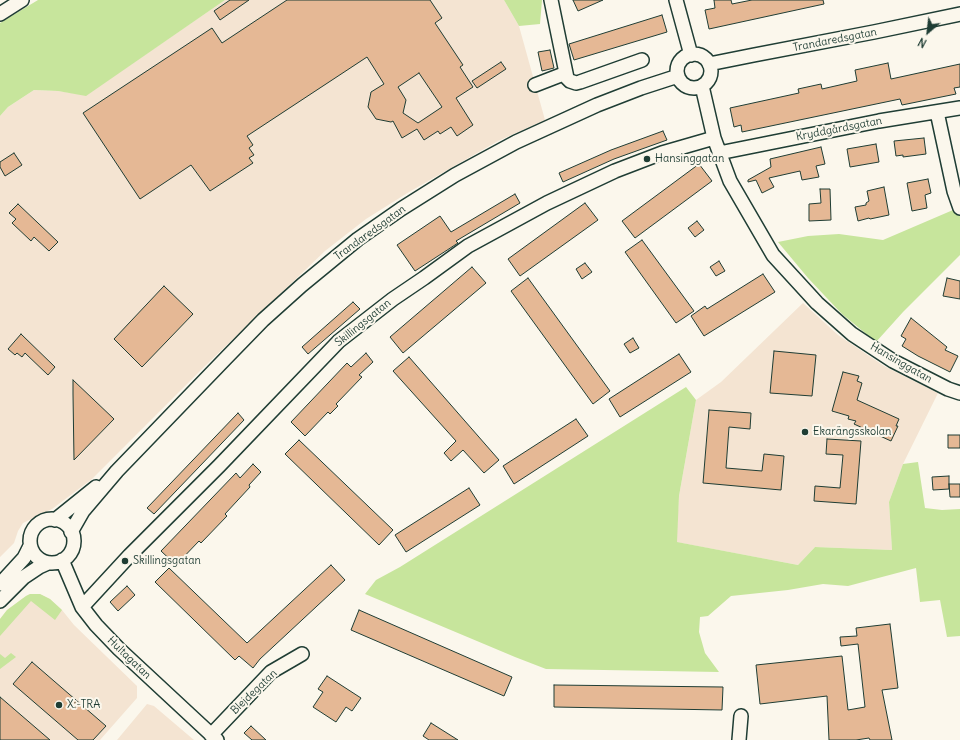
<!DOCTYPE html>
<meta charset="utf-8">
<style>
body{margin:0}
#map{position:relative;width:960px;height:740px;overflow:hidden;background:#fbf7ec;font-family:Delius,sans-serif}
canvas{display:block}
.north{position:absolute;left:908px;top:12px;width:40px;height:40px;-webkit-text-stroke:3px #fbf7ec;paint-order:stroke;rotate:208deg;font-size:11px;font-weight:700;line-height:16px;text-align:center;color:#1f3d34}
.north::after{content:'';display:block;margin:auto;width:14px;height:18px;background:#1f3d34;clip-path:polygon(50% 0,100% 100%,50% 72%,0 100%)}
</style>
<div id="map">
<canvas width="960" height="740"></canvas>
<div class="north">N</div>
</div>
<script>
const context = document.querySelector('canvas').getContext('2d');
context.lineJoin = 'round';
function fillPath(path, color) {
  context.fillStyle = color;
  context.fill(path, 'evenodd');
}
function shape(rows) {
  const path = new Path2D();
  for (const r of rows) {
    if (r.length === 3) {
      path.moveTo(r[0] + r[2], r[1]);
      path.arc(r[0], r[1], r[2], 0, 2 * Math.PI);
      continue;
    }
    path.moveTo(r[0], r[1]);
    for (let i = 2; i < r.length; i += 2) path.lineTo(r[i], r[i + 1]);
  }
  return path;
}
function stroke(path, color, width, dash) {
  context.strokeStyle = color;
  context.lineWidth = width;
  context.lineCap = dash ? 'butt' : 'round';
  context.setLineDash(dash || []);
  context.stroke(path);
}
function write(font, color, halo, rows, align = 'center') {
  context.font = font + ' Delius,sans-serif';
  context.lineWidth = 4;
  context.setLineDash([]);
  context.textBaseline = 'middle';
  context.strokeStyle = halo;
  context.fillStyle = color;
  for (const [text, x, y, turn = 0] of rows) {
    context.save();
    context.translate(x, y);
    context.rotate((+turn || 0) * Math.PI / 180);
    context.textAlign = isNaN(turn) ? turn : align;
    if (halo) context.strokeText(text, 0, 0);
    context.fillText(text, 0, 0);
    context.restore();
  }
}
fillPath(shape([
 [225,0,504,0,519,26,545,120,498,141,409,192,366,219,325,251,205,366,92,479,52,509,23,523,18,531,14,543,0,557,0,116,8,107,34,90,58,91,86,95],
 [803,303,838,335,884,366,938,393,903,464,889,502,892,550,815,547,798,565,676,542,679,496,696,400,721,382],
 [30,594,40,594,50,599,62,610,74,625,137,686,137,698,100,740,0,740,0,619,7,610,26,596],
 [147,704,154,706,194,740,117,740]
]), '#f4e4d2');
fillPath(shape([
 [38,0,225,0,86,96,58,91,34,90,8,107,0,116,0,23],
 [504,0,542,0,540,24,519,26],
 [960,207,960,255,903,312,876,342,842,314,824,295,808,278,778,242,808,236,839,234,883,240],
 [686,387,696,400,679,496,677,542,798,565,815,547,892,550,889,502,903,464,918,462,925,508,942,510,960,509,960,636,947,637,940,600,920,602,916,568,848,586,823,584,788,590,731,596,708,616,700,617,699,632,705,653,719,672,546,669,515,657,365,594,376,580,400,567],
 [30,594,40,594,50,599,62,610,55,620,31,601,0,636,0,619,7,610,26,596],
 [11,653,16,657,0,669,0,654,5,658]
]), '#c7e59c');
const building = shape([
 [230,0,249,0,220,20,214,11,230,0],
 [287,0,430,0,442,18,435,23,463,65,460,67,473,87,456,98,473,125,457,136,451,127,440,134,438,131,424,140,417,129,402,138,393,121,391,122,376,119,368,107,371,92,384,84,367,57,247,136,253,145,249,148,254,155,249,158,253,163,210,191,191,165,140,199,83,113,212,28,222,43,287,0],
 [419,73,442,107,418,123,403,113,406,100,398,87,419,73],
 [573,0,603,0,578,11,573,0],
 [714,0,731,0,732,4,752,0,823,0,824,4,709,29,705,10,715,8,714,0],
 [662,15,667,32,574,60,569,44,662,15],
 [550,50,554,68,542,71,538,52,550,50],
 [501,62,506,69,477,88,472,81,501,62],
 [888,63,891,79,960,64,960,87,954,88,956,94,902,105,900,99,742,132,741,125,734,127,730,108,799,93,798,89,821,84,822,89,857,81,855,70,888,63],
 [663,131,667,140,614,159,563,182,559,173,611,150,663,131],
 [924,138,926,154,903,157,903,155,896,156,894,141,924,138],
 [876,144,879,162,850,167,847,149,876,144],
 [821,147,825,164,816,166,819,177,802,180,800,171,769,178,774,187,762,193,756,180,748,182,748,180,771,167,770,159,821,147],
 [14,153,22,165,5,176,0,167,0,162,14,153],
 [699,164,712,181,635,238,622,221,699,164],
 [928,179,931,193,925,195,927,208,912,211,907,183,928,179],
 [884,187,889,215,870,219,869,218,858,221,855,207,866,205,866,203,869,201,867,191,884,187],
 [820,189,830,189,831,220,809,221,809,204,821,203,820,189],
 [515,194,520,203,456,241,458,243,415,271,397,245,440,216,451,232,515,194],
 [585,203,598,220,520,276,508,259,585,203],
 [18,204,58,242,49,251,34,237,31,241,12,223,16,219,9,213,18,204],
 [697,221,704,230,695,237,688,228,697,221],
 [642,240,694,311,676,323,625,252,642,240],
 [719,261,725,271,716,276,710,267,719,261],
 [585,263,592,272,582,279,576,269,585,263],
 [472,267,486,283,403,353,390,337,472,267],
 [763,274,775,292,704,336,691,316,705,306,707,309,763,274],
 [528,278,610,391,593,404,511,291,528,278],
 [947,278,960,281,960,299,943,296,947,278],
 [164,286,193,314,142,367,114,339,164,286],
 [353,302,360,309,308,354,302,347,353,302],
 [911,318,947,347,945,350,958,356,950,372,918,356,902,346,906,339,901,336,911,318],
 [21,334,55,367,48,375,25,353,22,357,17,353,15,355,8,349,21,334],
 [633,338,639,348,630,353,624,344,633,338],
 [774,351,816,355,812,396,770,393,774,351],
 [366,353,373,362,359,375,362,377,336,404,338,406,330,414,328,412,305,436,291,422,347,363,351,367,366,353],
 [679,354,691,372,620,417,609,399,679,354],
 [409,357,499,460,484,473,463,450,451,461,444,453,456,441,393,371,409,357],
 [843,372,859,376,857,381,862,383,857,400,899,419,896,426,898,426,891,441,854,424,856,421,848,419,849,416,832,411,843,372],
 [73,380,114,419,74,460,73,394,73,380],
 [709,410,751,413,750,429,729,427,726,468,762,471,764,454,784,456,781,490,703,483,709,410],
 [238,413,244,420,154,514,147,508,238,413],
 [576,419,588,436,514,484,503,466,576,419],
 [948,435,960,435,960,448,948,448,948,435],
 [827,439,861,441,856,504,814,501,815,486,840,488,843,455,826,454,827,439],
 [299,440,393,530,379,545,285,454,299,440],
 [253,464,261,472,249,485,250,487,225,514,227,516,201,543,199,541,176,565,161,551,236,473,240,478,253,464],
 [949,476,949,489,933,490,932,477,949,476],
 [949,484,960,484,960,497,950,497,949,484],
 [469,488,480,505,406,552,395,535,469,488],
 [331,565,345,580,260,659,253,668,239,656,235,660,155,582,169,568,247,643,331,565],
 [127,586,135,595,118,611,110,602,127,586],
 [359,610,512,677,504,696,351,630,359,610],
 [890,624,898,688,882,690,892,740,870,740,869,738,856,740,829,740,827,696,760,704,756,665,842,656,848,710,865,707,858,644,841,646,840,637,857,636,856,628,890,624],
 [32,662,106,726,93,740,78,740,13,684,32,662],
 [327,676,361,698,352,711,346,707,336,722,313,707,323,692,318,689,327,676],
 [554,685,723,687,722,710,554,707,554,685],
 [0,697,50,740,0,740,0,697],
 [431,723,458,740,429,740,423,736,431,723],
 [251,726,266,740,252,740,244,733,251,726]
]);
fillPath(building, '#e5b895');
stroke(building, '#1f3d34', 1);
const minor = shape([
 [551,0,566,73],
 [676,0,691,55],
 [0,14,22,0],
 [694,71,17],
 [709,64,754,55,874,32,960,14],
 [535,85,566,73,567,78,570,81,576,83,580,82,642,60],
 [702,86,714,138,730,181,773,255,817,303,852,334,893,361,948,389,960,393],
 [937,112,954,191,960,208],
 [719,153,879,121,960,108],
 [52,541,22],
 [55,520,96,487],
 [71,532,83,511,117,471,226,358,263,320,302,285,358,239,401,209,455,175,516,142,597,105,641,88,678,76],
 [62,560,82,607,96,625,119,649,217,740],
 [0,584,24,558,30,546],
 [0,601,24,577,39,567,48,563],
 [82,607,130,555,219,466,339,341,393,299,424,278,468,246,547,203,615,171,662,153,714,138],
 [211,735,271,672,302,654],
 [739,740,741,716]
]);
stroke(minor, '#1f3d34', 16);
stroke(minor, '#fbf7ec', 13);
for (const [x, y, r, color] of [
 [647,159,4,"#1f3d34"],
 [805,432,4,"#1f3d34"],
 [125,561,4,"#1f3d34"],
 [59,705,4,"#1f3d34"]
]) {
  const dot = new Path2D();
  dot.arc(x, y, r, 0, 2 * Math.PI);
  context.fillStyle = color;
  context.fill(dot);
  stroke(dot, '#fbf7ec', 1.5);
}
write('11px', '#1f3d34', '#fbf7ec', [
 ["Trandaredsgatan",835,40,-11],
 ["Kryddgårdsgatan",839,129,-11],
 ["Trandaredsgatan",370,233,-36],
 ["Skillingsgatan",363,323,-39],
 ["Hansinggatan",901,363,30],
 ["Hultagatan",129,658,44],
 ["Blejdegatan",254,692,-44]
]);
write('11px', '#1f3d34', '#fbf7ec', [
 ["Hansinggatan",655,159],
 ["Ekarängsskolan",813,432],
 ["Skillingsgatan",133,561],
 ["X:-TRA",67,705]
], 'left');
</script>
